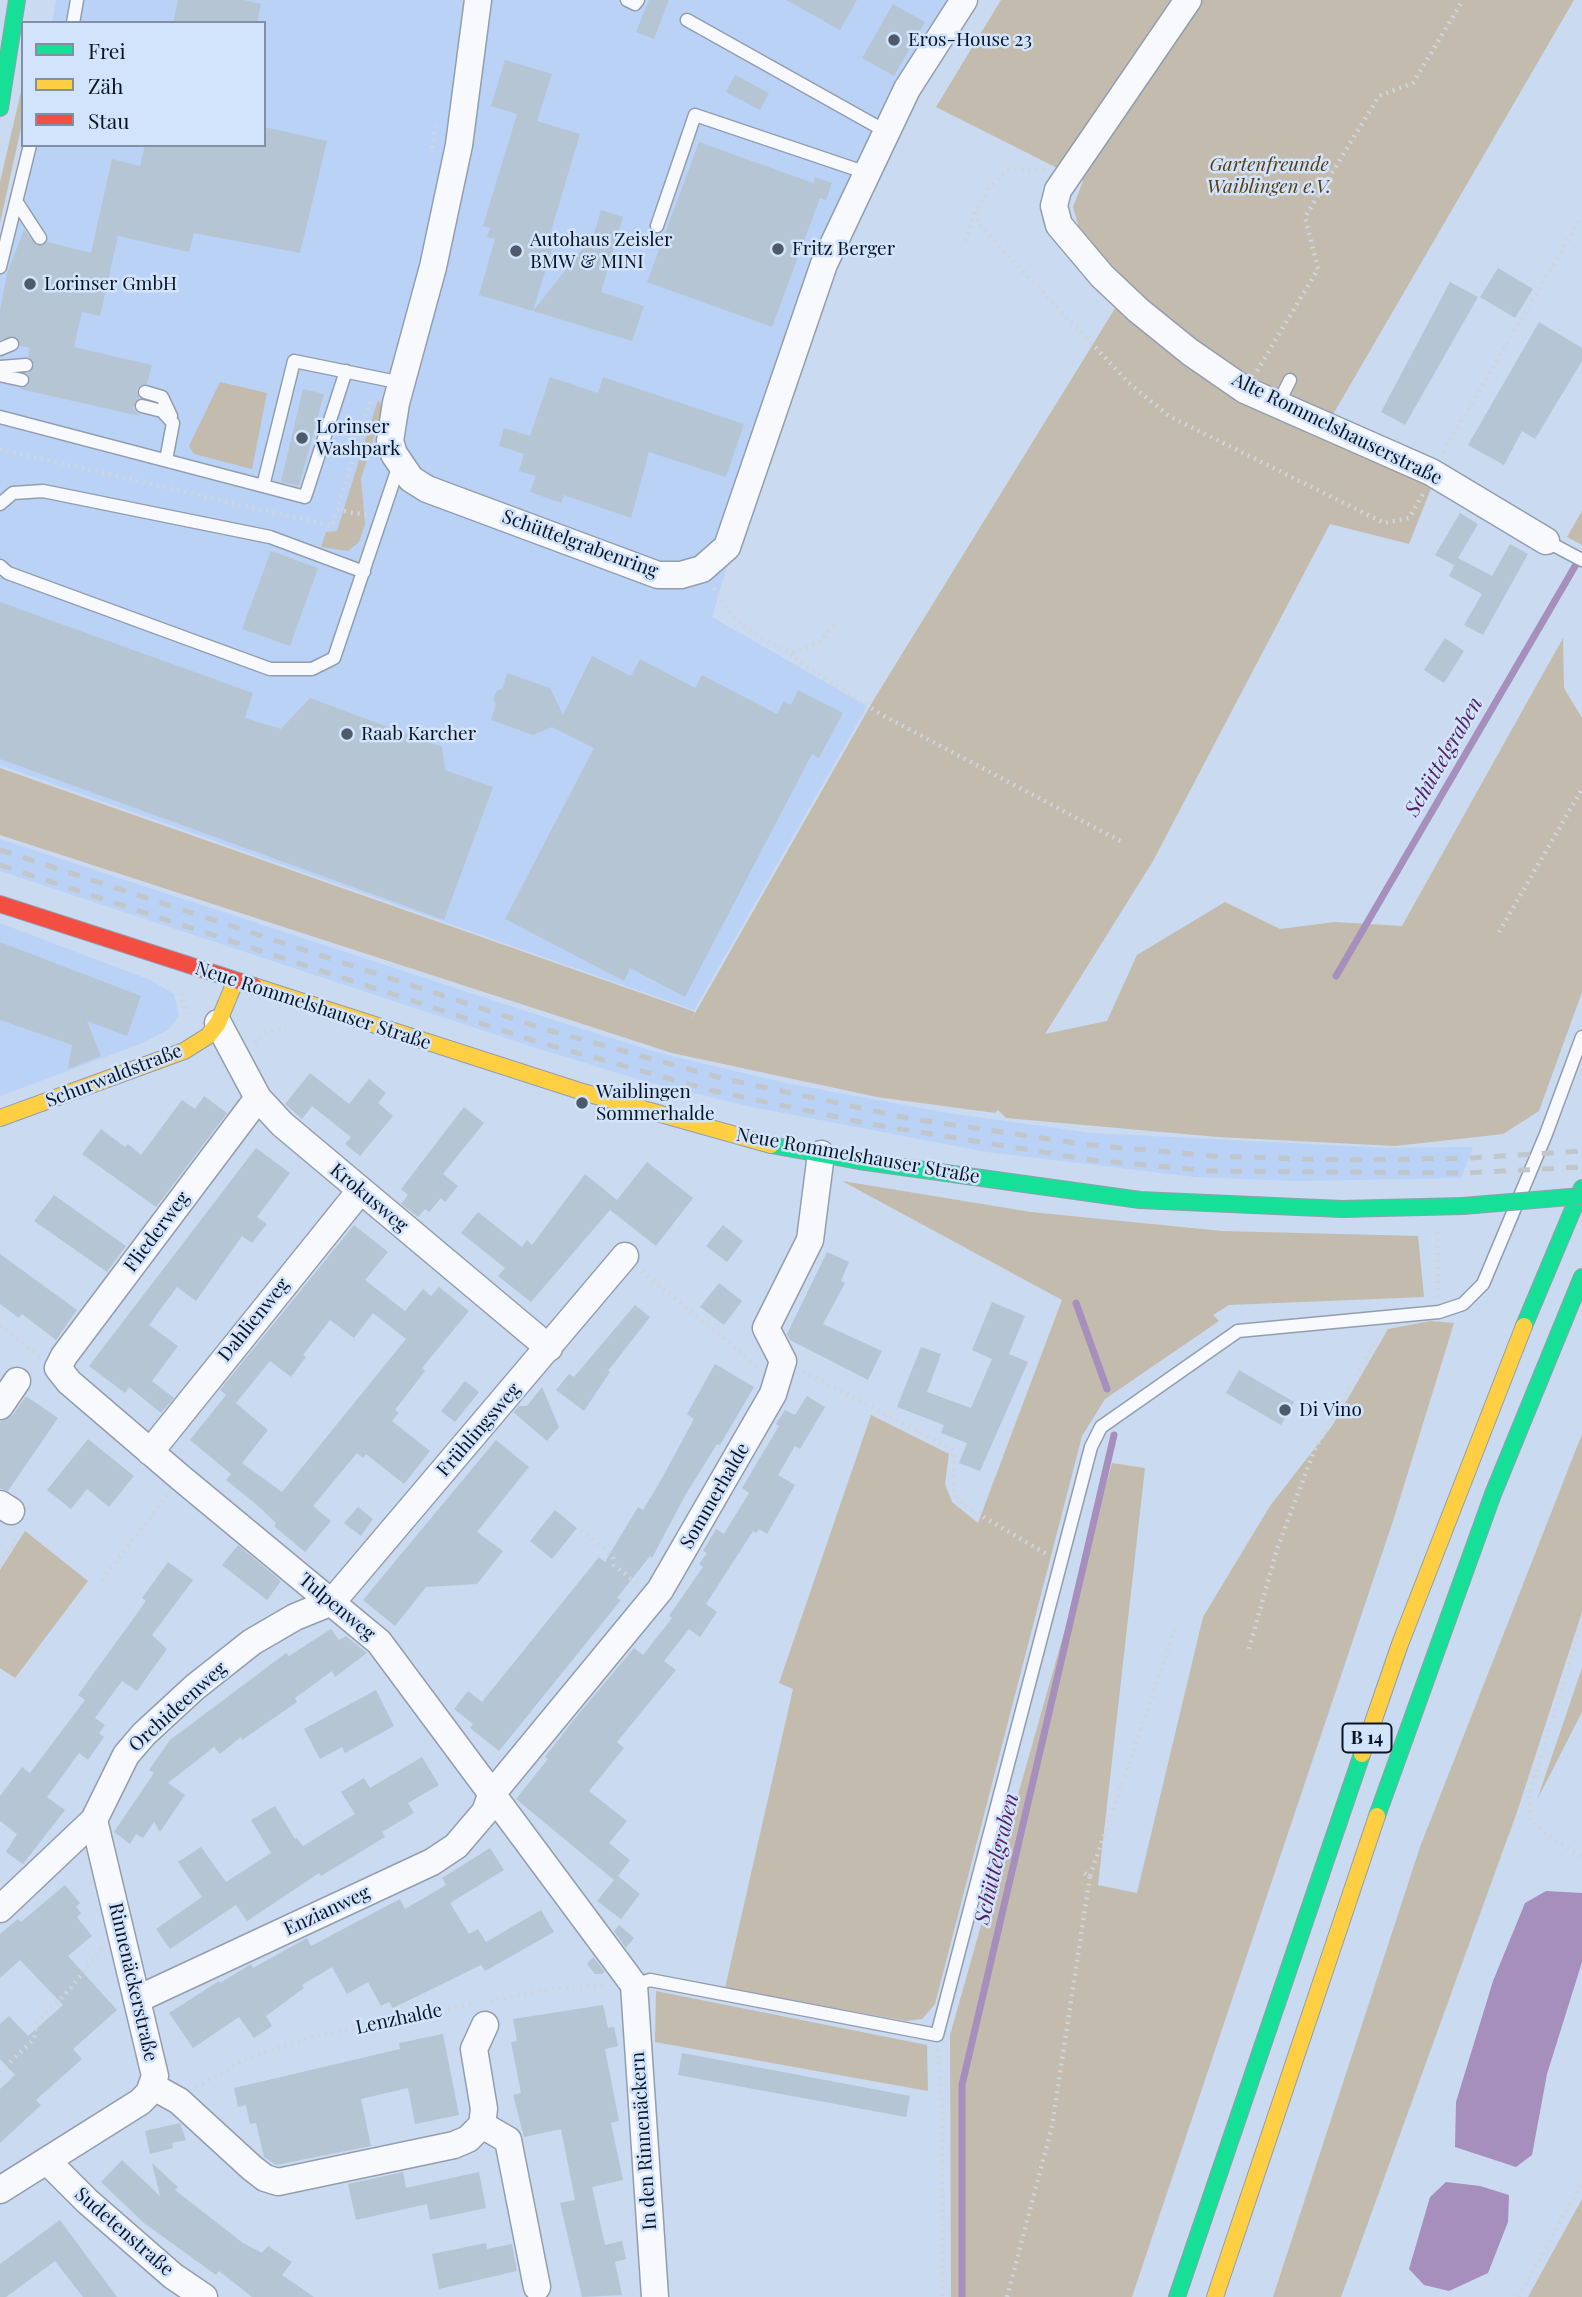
<!DOCTYPE html>
<meta charset="utf-8">
<style>
body{margin:0}
#map{position:relative;width:1582px;height:2297px;overflow:hidden;background:#cadaf0;font-family:"Playfair Display",serif}
canvas{display:block}
.legend{position:absolute;left:21px;top:21px;width:245px;height:126px;box-sizing:border-box;background:#d2e3fc;border:2px solid #8290a5;margin:0;padding:9px 12px;list-style:none;font-size:21px;color:#0b1422}
.legend li{display:flex;align-items:center;gap:14px;height:35px}
.legend b{width:35px;border:2px solid #8290a5}
</style>
<div id="map">
<canvas width="1582" height="2297"></canvas>
<ul class="legend">
<li><b style="height:9px;background:#16e098"></b>Frei</li>
<li><b style="height:9px;background:#ffcf43"></b>Zäh</li>
<li><b style="height:9px;background:#f24e42"></b>Stau</li>
</ul>
</div>
<script>
const context = document.querySelector('canvas').getContext('2d');
context.lineJoin = 'round';
function fillPath(path, color) {
  context.fillStyle = color;
  context.fill(path, 'evenodd');
}
function shape(rows) {
  const path = new Path2D();
  for (const r of rows) {
    path.moveTo(r[0], r[1]);
    for (let i = 2; i < r.length; i += 2) path.lineTo(r[i], r[i + 1]);
  }
  return path;
}
function stroke(path, color, width, dash) {
  context.strokeStyle = color;
  context.lineWidth = width;
  context.lineCap = dash ? 'butt' : 'round';
  context.setLineDash(dash || []);
  context.stroke(path);
}
function write(font, color, halo, rows, align = 'center') {
  context.font = font + ' "Playfair Display",serif';
  context.lineWidth = 5;
  context.setLineDash([]);
  context.textBaseline = 'middle';
  context.strokeStyle = halo;
  context.fillStyle = color;
  for (const [text, x, y, turn = 0] of rows) {
    context.save();
    context.translate(x, y);
    context.rotate((+turn || 0) * Math.PI / 180);
    context.textAlign = isNaN(turn) ? turn : align;
    if (halo) context.strokeText(text, 0, 0);
    context.fillText(text, 0, 0);
    context.restore();
  }
}
fillPath(shape([
 [56,0,978,0,917,97,837,267,730,556,712,617,867,706,694,1010,0,765,0,265,31,145,264,145,264,23,52,23],
 [0,839,541,1016,659,1053,790,1084,948,1113,1092,1133,1387,1148,1473,1147,1461,1178,1297,1181,1195,1177,987,1152,752,1107,644,1081,530,1046,0,871],
 [0,923,150,980,174,994,179,1015,169,1029,145,1042,0,1096]
]), '#bad2f6');
fillPath(shape([
 [1001,0,1574,0,1321,435,1432,486,1409,544,1330,524,1153,861,1045,1034,1107,1021,1137,955,1225,902,1280,929,1335,922,1402,926,1563,638,1564,688,1582,718,1582,992,1539,1111,1503,1134,1395,1146,1218,1137,1006,1118,998,1110,995,1113,877,1097,672,1053,0,835,0,768,695,1012,690,1022,873,701,1130,284,1082,237,1073,207,1083,181,936,107],
 [23,83,23,119,0,223,0,182],
 [220,382,267,393,252,469,194,454,189,446],
 [378,400,383,408,361,479,365,524,359,542,348,551,321,547,326,532,337,531],
 [1582,511,1582,545,1567,537],
 [842,1181,1031,1212,1222,1231,1418,1236,1424,1297,1229,1305,1213,1315,1219,1321,1105,1399,1082,1436,935,2004,922,2019,906,2021,725,1988,793,1689,779,1683,871,1415,949,1454,945,1484,952,1502,978,1523,1062,1300],
 [1431,1321,1454,1323,1393,1521,1132,2297,951,2297,950,2035,1112,1463,1145,1468,1098,1885,1137,1893,1203,1617,1270,1506,1332,1426,1388,1329],
 [1582,1434,1582,1612,1517,1812,1341,2297,1273,2297,1420,1847],
 [25,1531,88,1581,15,1678,0,1668,0,1570],
 [1582,1668,1582,1712,1537,1800],
 [656,1991,927,2045,928,2091,655,2042],
 [1582,2199,1582,2297,1528,2297]
]), '#c3bbad');
fillPath(shape([
 [1546,1891,1582,1893,1582,1962,1547,2074,1532,2155,1516,2167,1455,2147,1456,2102,1493,1981,1525,1903],
 [1446,2182,1480,2186,1509,2195,1508,2222,1488,2273,1449,2291,1424,2285,1409,2269,1430,2197]
]), '#a68fbc');
stroke(shape([
 [1336,976,1581,556],
 [1076,1303,1107,1389],
 [962,2297,962,2085,1114,1435]
]), '#a68fbc', 7);
fillPath(shape([
 [178,0,244,0,261,4,257,23,173,23],
 [649,0,669,0,654,39,636,32],
 [786,0,857,0,840,30],
 [893,4,925,22,894,76,862,58],
 [505,60,552,74,537,121,580,134,551,231,557,233,533,311,479,295,495,239,487,237,490,228,483,226,517,114,491,106],
 [735,75,769,93,760,110,726,92],
 [264,127,327,141,300,253,194,233,189,252,118,236,100,316,82,312,74,347,152,365,147,384,140,385,136,390,139,398,133,408,140,416,20,389,29,385,28,373,35,364,28,357,30,348,20,346,17,337,0,340,0,311,7,273,24,230,37,246,48,242,91,253,112,159,140,166,145,145,264,145],
 [699,142,813,183,815,177,832,183,826,200,820,198,772,327,647,282],
 [601,210,623,217,601,292,644,306,632,341,533,311,594,234],
 [1498,268,1533,289,1515,318,1480,297],
 [1450,282,1478,297,1405,425,1381,412],
 [1539,322,1582,348,1582,361,1535,439,1522,431,1504,465,1468,445],
 [550,377,598,393,603,377,744,424,726,477,649,452,631,518,564,495,561,503,530,492,536,476,519,471,524,454,499,446,504,428,530,436],
 [303,389,324,394,299,486,281,482],
 [1460,513,1478,524,1454,565,1435,555],
 [1510,544,1528,554,1483,635,1464,625,1482,594,1449,576,1458,558,1492,576],
 [271,551,318,568,290,646,242,629],
 [0,602,253,693,245,718,281,729,310,698,442,747,445,770,493,787,444,920,0,759],
 [1445,638,1464,651,1444,683,1424,670],
 [592,656,631,676,640,659,695,688,702,675,777,714,784,701,791,705,798,690,843,713,819,758,812,754,685,997,630,968,624,981,505,919,594,748,552,727,533,735,491,720,496,705,493,699,497,691,503,688,507,673,550,688,563,715],
 [0,942,141,996,127,1036,87,1021,101,1056,68,1069,72,1045,0,1020],
 [310,1073,349,1104,369,1079,386,1093,378,1103,393,1116,360,1156,345,1144,351,1137,312,1106,302,1119,285,1104],
 [204,1096,227,1113,156,1207,82,1154,101,1129,125,1147,128,1144,141,1155,182,1100,195,1109],
 [464,1107,484,1123,443,1174,458,1186,445,1202,441,1198,429,1212,425,1209,418,1217,401,1204,408,1195,401,1189],
 [256,1148,290,1173,257,1217,267,1224,252,1243,242,1236,196,1301,177,1287,149,1325,178,1346,152,1381,174,1398,161,1413,129,1387,125,1393,89,1366],
 [647,1162,693,1198,656,1246,610,1210,531,1302,498,1276,505,1268,461,1233,478,1212,522,1247,527,1240,532,1245,585,1174,617,1200],
 [54,1195,126,1246,107,1272,34,1221],
 [354,1225,388,1252,365,1280,405,1311,423,1289,431,1296,439,1287,469,1311,422,1368,425,1371,395,1410,399,1413,392,1421,430,1451,404,1484,366,1454,363,1458,357,1453,313,1506,331,1521,305,1552,274,1526,276,1523,257,1505,226,1480,231,1474,190,1440,226,1395,268,1430,242,1463,282,1492,406,1339,373,1313,354,1338,330,1320,303,1355,306,1357,291,1377,270,1361,236,1403,220,1390],
 [723,1225,743,1241,727,1262,706,1246],
 [827,1252,849,1262,841,1281,845,1283,823,1324,882,1351,868,1380,790,1340,787,1334],
 [0,1254,77,1310,56,1340,22,1314,19,1318,0,1304],
 [719,1283,742,1301,724,1325,700,1307],
 [992,1302,1025,1316,1009,1354,1028,1362,980,1471,959,1463,967,1443,941,1433,944,1425,897,1407,921,1347,941,1354,927,1392,971,1408,992,1359,972,1350],
 [635,1305,650,1317,608,1371,610,1372,584,1411,556,1390,569,1374,574,1377],
 [715,1364,754,1387,720,1445,717,1444,686,1494,652,1558,650,1556,617,1598,621,1600,499,1751,470,1728,473,1724,454,1709,468,1691,482,1702,599,1557,605,1562,638,1507,643,1510,661,1480,694,1419,687,1414],
 [1239,1370,1294,1402,1281,1425,1226,1393],
 [465,1381,479,1392,455,1422,441,1411],
 [542,1387,559,1427,547,1441,513,1412,519,1406,527,1406],
 [26,1396,58,1418,8,1491,0,1488,0,1422,13,1415],
 [807,1396,825,1407,800,1449,795,1446,778,1475,795,1485,767,1534,759,1529,756,1533,753,1531,706,1604,717,1612,700,1637,689,1629,664,1661,676,1670,617,1742,624,1748,589,1791,627,1821,609,1843,630,1860,618,1876,640,1894,621,1919,597,1901,614,1880,516,1799,548,1759,545,1757,572,1722,634,1648,643,1655,672,1618,669,1616,703,1567,699,1564,707,1553,703,1551,716,1529,724,1534,749,1493,742,1488,779,1426,776,1424,785,1410,795,1415],
 [88,1439,134,1476,109,1507,87,1489,71,1509,47,1490],
 [496,1440,529,1467,477,1532,503,1551,477,1584,426,1587,395,1626,363,1600],
 [358,1507,373,1519,361,1536,344,1523],
 [555,1510,577,1528,552,1559,530,1541],
 [238,1545,281,1581,267,1600,222,1565],
 [168,1562,193,1580,152,1635,167,1649,137,1691,122,1681,95,1718,105,1725,99,1733,104,1737,88,1760,79,1753,47,1797,65,1810,23,1864,6,1852,17,1834,0,1821,0,1796,22,1767,30,1773,85,1700,78,1695,146,1601,142,1598],
 [331,1629,339,1640,346,1636,367,1653,335,1677,332,1671,295,1698,297,1702,242,1740,241,1737,220,1754,214,1747,168,1783,185,1795,160,1832,154,1822,143,1838,136,1834,130,1844,114,1832,154,1773,149,1770,170,1740,286,1653,289,1656],
 [376,1690,394,1726,345,1753,342,1747,320,1759,304,1729],
 [422,1757,439,1785,408,1803,414,1813,382,1832,385,1837,321,1876,319,1873,247,1921,236,1905,170,1949,156,1929,202,1897,178,1862,201,1847,226,1882,271,1853,251,1820,275,1806,295,1839,297,1838,303,1846,355,1814,341,1792,364,1778,370,1788],
 [490,1848,504,1870,450,1903,469,1934,478,1929,486,1942,541,1910,554,1932,485,1971,481,1965,393,2008,389,2002,381,2006,368,1982,347,1994,332,1967,302,1985,304,1988,266,2016,272,2026,254,2038,239,2017,193,2048,169,2013,219,1981,220,1983,251,1964,253,1968,307,1938,311,1946,400,1899,405,1909,446,1885,442,1878],
 [65,1885,80,1903,76,1907,81,1913,77,1917,92,1936,68,1956,117,2010,73,2049,82,2059,36,2100,41,2105,0,2143,0,2089,15,2075,0,2059,0,2024,9,2016,28,2036,63,2005,20,1960,0,1978,0,1934,18,1919,21,1922],
 [619,1925,634,1938,626,1948,614,1931],
 [593,1957,605,1972,602,1974,595,1974,587,1964],
 [603,2005,608,2028,614,2027,618,2046,605,2049,619,2121,611,2123,623,2180,592,2187,605,2245,622,2241,626,2259,615,2262,622,2295,582,2297,560,2203,575,2200,561,2129,524,2137,513,2095,521,2093,511,2042,517,2041,513,2019],
 [443,2034,459,2115,415,2124,408,2088,361,2099,371,2146,276,2165,264,2157,256,2123,250,2124,246,2105,238,2107,234,2088,400,2049,399,2043],
 [682,2053,910,2096,906,2117,678,2075],
 [180,2123,186,2140,172,2143,173,2148,150,2154,145,2131],
 [122,2160,160,2196,152,2163,178,2187,175,2190,243,2243,262,2253,268,2246,292,2262,282,2275,314,2297,252,2297,219,2271,216,2275,144,2223,101,2182],
 [403,2172,406,2188,479,2172,486,2208,430,2220,427,2204,356,2220,348,2184],
 [60,2220,117,2297,83,2297,55,2261,6,2297,0,2297,0,2264],
 [486,2243,487,2249,512,2244,517,2271,439,2289,432,2254]
]), '#b5c5d4');
const lane = shape([
 [627,0,635,4,638,0],
 [687,20,887,132],
 [73,23,77,0],
 [18,204,40,238],
 [657,226,695,115,867,173],
 [0,267,30,145],
 [0,349,12,344],
 [0,367,26,365],
 [0,375,22,380],
 [145,392,162,397,171,416],
 [1278,404,1290,380],
 [142,406,162,411,173,423,166,460],
 [0,417,305,497,346,371],
 [263,486,294,361,402,383],
 [0,504,13,493,43,491,270,537,364,572],
 [1546,541,1582,560],
 [0,566,8,573,270,669,312,669,334,658,399,465],
 [634,1985,650,1980,937,2035,1091,1447,1101,1427,1238,1331,1439,1312,1463,1304,1483,1284,1546,1134,1582,1037]
]);
const street = shape([
 [478,0,459,145,433,267,396,403,390,441,394,454,411,479,427,489,658,575,681,575,702,569,727,547,824,264,907,89,964,0],
 [1188,0,1058,190,1054,206,1059,225,1102,276,1138,310,1190,352,1245,390,1431,472,1546,541],
 [218,1023,258,1098,282,1124,549,1348],
 [258,1098,64,1356,58,1368,69,1382,181,1478,379,1642,634,1985,655,2297],
 [0,1406,17,1381],
 [150,1452,360,1191],
 [0,1504,11,1511],
 [0,1909,94,1820,126,1755,144,1734,195,1687,252,1642,295,1617,332,1602,625,1256],
 [138,1999,432,1862,456,1846,485,1812,491,1795,660,1590,773,1394,783,1361,766,1328,810,1240,821,1154],
 [152,2086,179,2101,252,2168,265,2178,278,2182,454,2145,468,2139,482,2125,484,2109,474,2049,485,2025],
 [482,2125,508,2140,537,2287],
 [48,2162,87,2201,173,2276,204,2297],
 [0,2190,140,2102,149,2093,155,2076,94,1820]
]);
const fast = shape([
 [0,108,17,0],
 [771,1145,859,1161,1140,1200,1342,1209,1463,1206],
 [1524,1326,1582,1188],
 [1377,1816,1493,1494,1582,1277],
 [1177,2297,1362,1754]
]);
const slow = shape([
 [254,986,586,1093,771,1145],
 [0,1118,184,1051,208,1036,218,1023,235,982],
 [1362,1754,1400,1644,1524,1326],
 [1215,2297,1377,1816]
]);
const jam = shape([
 [0,904,254,986]
]);
stroke(lane, '#929eaf', 15);
stroke(street, '#929eaf', 29);
stroke(fast, '#929eaf', 18);
stroke(slow, '#929eaf', 18);
stroke(jam, '#929eaf', 18);
stroke(shape([
 [432,148,435,126],
 [975,212,982,228,1130,384,1169,416,1384,523,1409,518,1423,494],
 [966,241,975,212,989,188,1007,170,1046,170],
 [1257,371,1318,269,1305,217,1379,96,1413,83,1463,0],
 [0,449,332,526,370,401],
 [1443,452,1582,216],
 [337,510,367,515],
 [714,588,732,616,764,640,791,653,819,642,837,621],
 [791,653,806,667,882,715,1124,843],
 [1499,932,1582,789],
 [181,993,187,1014],
 [255,1043,266,1032,286,1027],
 [1437,1232,1438,1297],
 [642,1271,757,1366],
 [0,1325,41,1357],
 [803,1371,954,1450,954,1494,965,1506,1048,1555],
 [581,1530,613,1557,614,1565,637,1584],
 [0,1565,20,1533],
 [102,1580,168,1495],
 [1582,1622,1529,1796,1530,1818,1544,1833,1582,1857],
 [1249,1649,1277,1549,1314,1451,1380,1333],
 [1090,1876,1176,1627],
 [490,2001,554,1988,605,1986],
 [938,2049,942,2108,942,2297],
 [0,2072,34,2039,36,2024,70,1989,102,1948],
 [196,2087,242,2061,276,2048,316,2036,474,2004],
 [1007,2297,1052,2126,1090,1876,1080,1871],
 [1518,2297,1582,2183]
]), '#d0d5dc', 4.5, [2, 5]);
stroke(lane, '#f7f9fd', 12);
stroke(street, '#f7f9fd', 26);
stroke(fast, '#16e098', 16);
stroke(slow, '#ffcf43', 16);
stroke(jam, '#f24e42', 16);
stroke(shape([
 [0,850,551,1031,721,1078,907,1118,1090,1145,1213,1156,1342,1160,1470,1158,1582,1151],
 [0,865,538,1042,714,1091,870,1124,1091,1160,1211,1171,1464,1173,1582,1167]
]), '#c1c6cb', 5, [12, 12]);
const fastBridge = shape([
 [1463,1206,1582,1196]
]);
stroke(fastBridge, '#929eaf', 18, []);
stroke(fastBridge, '#16e098', 16);
for (const [x, y, r, color] of [
 [894,40,7,"#4e596a"],
 [778,249,7,"#4e596a"],
 [516,251,7,"#4e596a"],
 [30,284,7,"#4e596a"],
 [302,438,7,"#4e596a"],
 [347,734,7,"#4e596a"],
 [582,1103,7,"#4e596a"],
 [1285,1410,7,"#4e596a"]
]) {
  const dot = new Path2D();
  dot.arc(x, y, r, 0, 2 * Math.PI);
  context.fillStyle = color;
  context.fill(dot);
  stroke(dot, '#d2e3fc', 2.5);
}
for (const [x, y, w] of [
 [1367,1738,49]
]) {
  const box = new Path2D();
  box.roundRect(x - w / 2, y - 14.5, w, 29, 5);
  context.fillStyle = '#d2e3fc';
  context.fill(box);
  stroke(box, '#0b1422', 2);
}
write('bold 18px', '#0b1422', null, [
 ["B 14",1367,1738]
]);
write('19px', '#0b1422', '#d2e3fc', [
 ["Eros-House 23",908,40],
 ["Autohaus Zeisler",530,240],
 ["BMW & MINI",530,262],
 ["Fritz Berger",792,249],
 ["Lorinser GmbH",44,284],
 ["Lorinser",316,427],
 ["Washpark",316,449],
 ["Raab Karcher",361,734],
 ["Waiblingen",596,1092],
 ["Sommerhalde",596,1114],
 ["Di Vino",1299,1410]
], 'left');
write('italic 19px', '#573c0a', '#d2e3fc', [
 ["Gartenfreunde",1269,165],
 ["Waiblingen e.V.",1269,187]
]);
write('19px', '#0b1422', '#d2e3fc', [
 ["Alte Rommelshauserstraße",1337,429,26],
 ["Schüttelgrabenring",580,544,20],
 ["Neue Rommelshauser Straße",313,1006,18],
 ["Schurwaldstraße",114,1076,-21],
 ["Neue Rommelshauser Straße",858,1156,10],
 ["Krokusweg",369,1198,40],
 ["Fliederweg",157,1232,-53],
 ["Dahlienweg",254,1320,-51],
 ["Frühlingsweg",479,1430,-49],
 ["Sommerhalde",715,1496,-60],
 ["Tulpenweg",337,1607,40],
 ["Orchideenweg",178,1707,-42],
 ["Enzianweg",327,1911,-25],
 ["Rinnenäckerstraße",133,1982,77],
 ["Lenzhalde",399,2019,-12],
 ["In den Rinnenäckern",644,2141,-94],
 ["Sudetenstraße",124,2232,41]
]);
write('italic 21px', '#511f62', '#d2e3fc', [
 ["Schüttelgraben",1444,757,-60],
 ["Schüttelgraben",997,1859,-77]
]);
</script>
